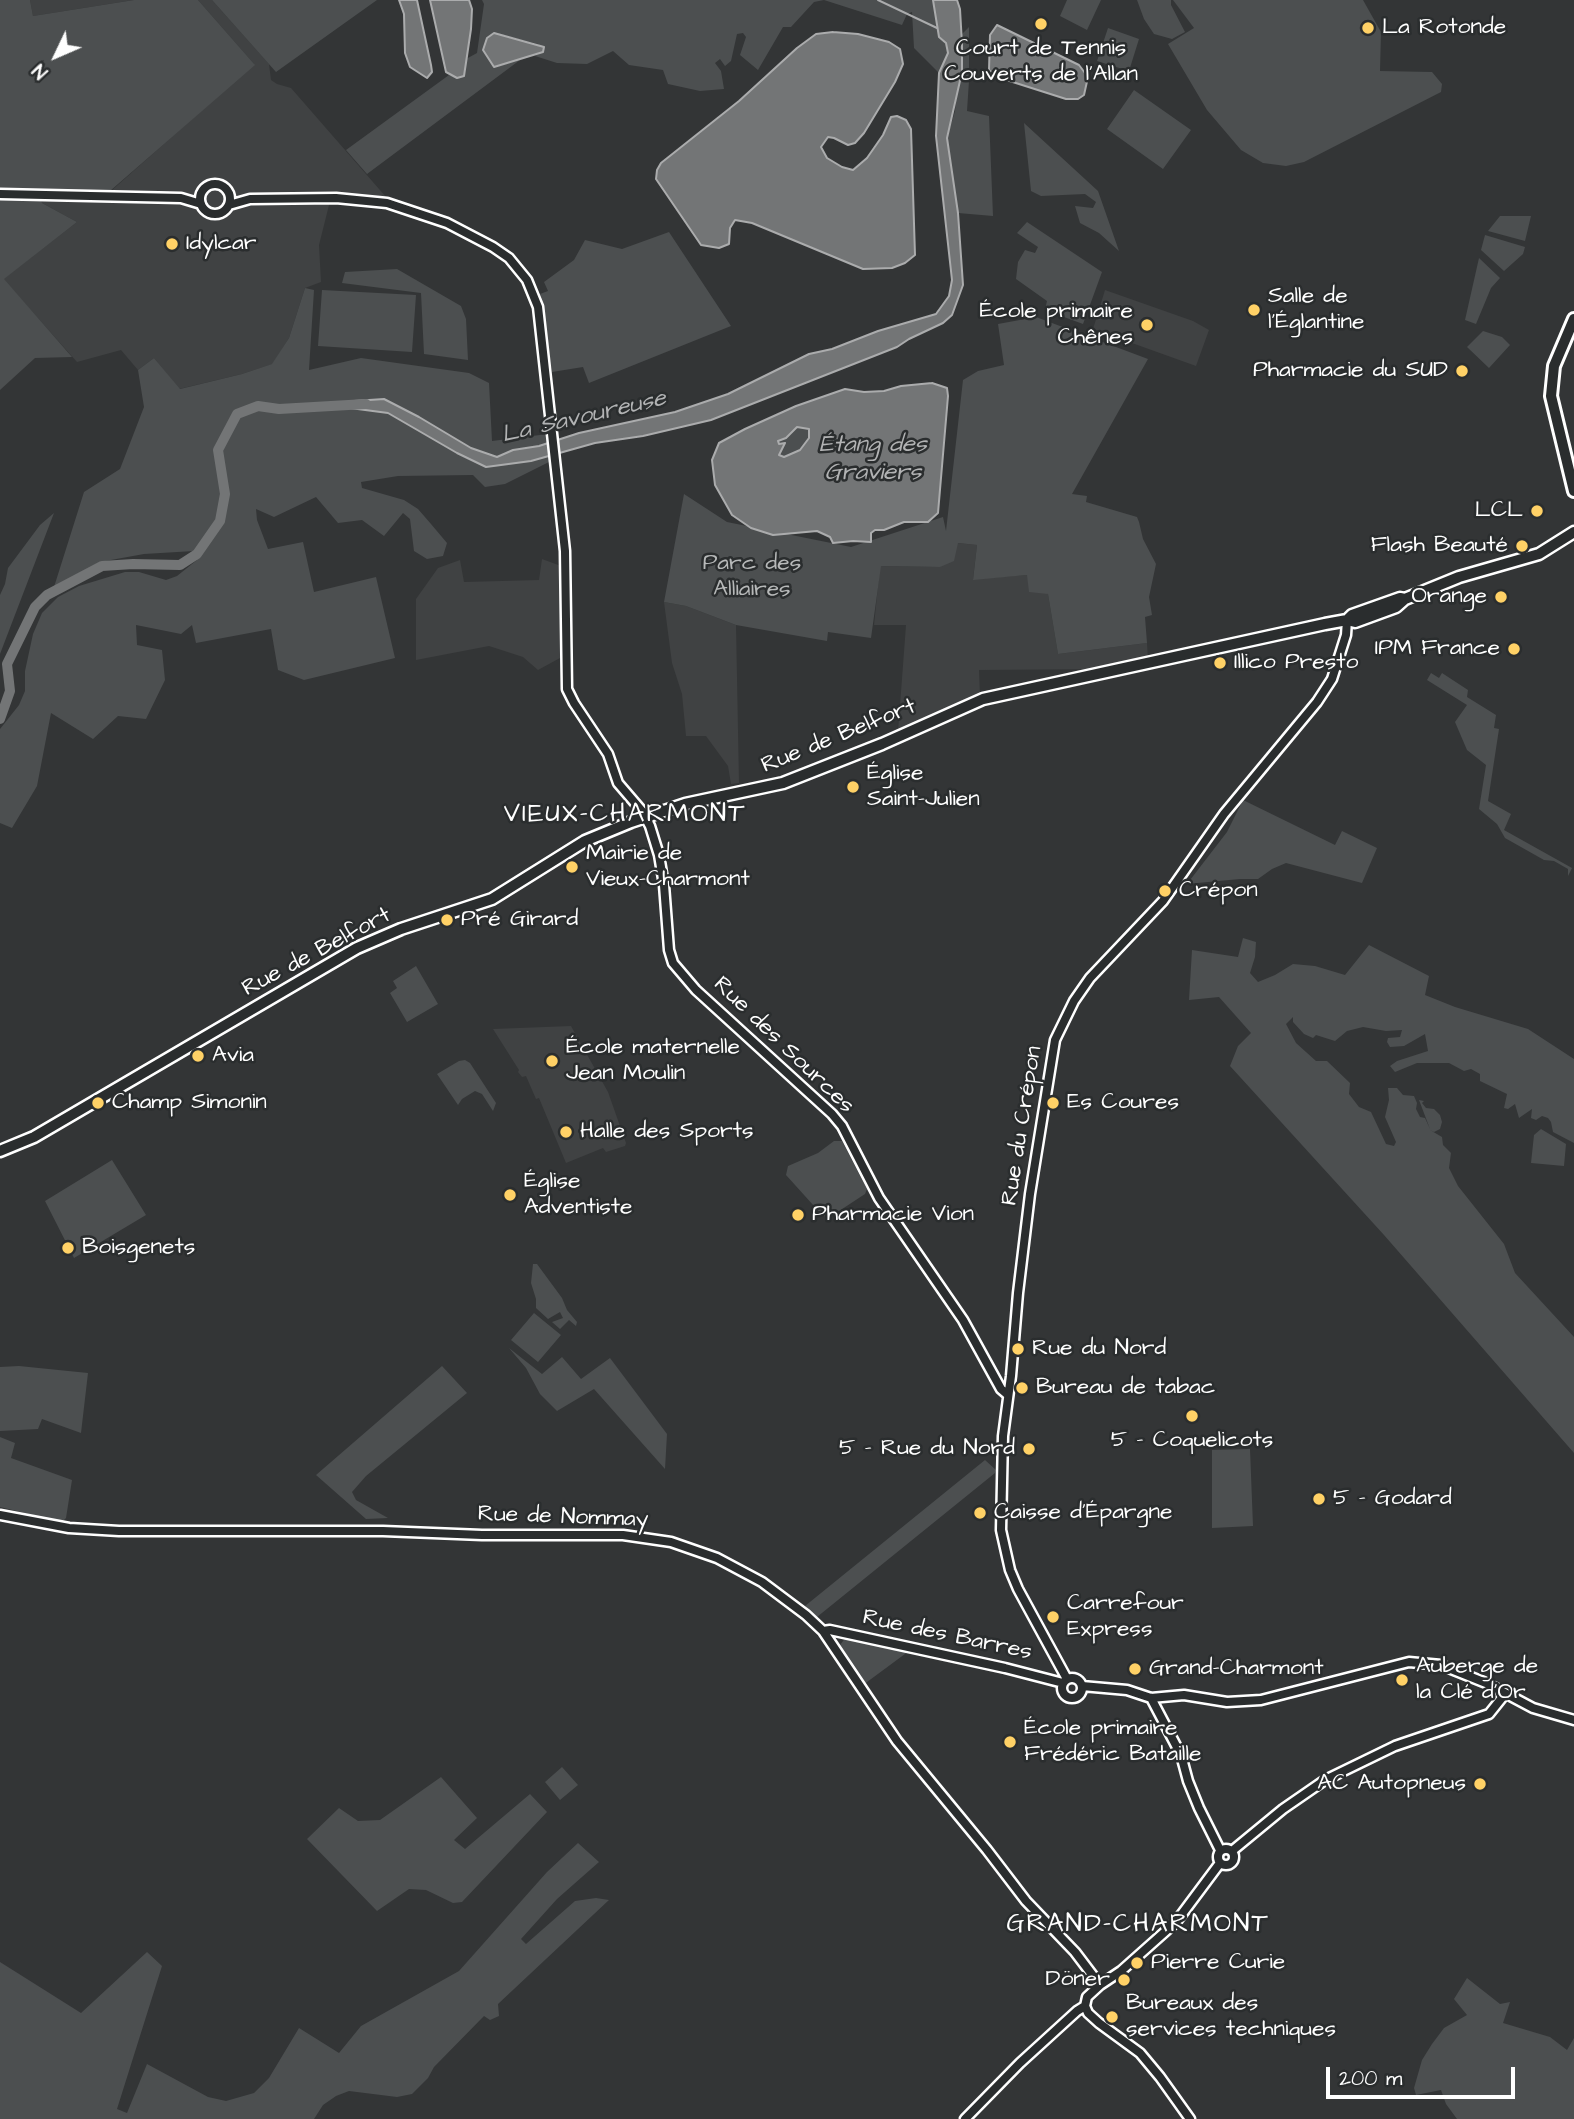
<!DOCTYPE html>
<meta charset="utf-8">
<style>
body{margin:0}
#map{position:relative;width:1574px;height:2119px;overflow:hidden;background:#333536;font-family:"Architects Daughter",sans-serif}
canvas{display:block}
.north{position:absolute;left:21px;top:21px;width:70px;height:70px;-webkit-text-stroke:5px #2a2d2e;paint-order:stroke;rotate:226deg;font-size:19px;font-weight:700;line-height:28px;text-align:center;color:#fff}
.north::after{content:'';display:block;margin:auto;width:24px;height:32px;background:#fff;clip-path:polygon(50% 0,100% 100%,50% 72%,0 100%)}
.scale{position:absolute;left:1326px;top:2067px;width:189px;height:32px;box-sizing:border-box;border:4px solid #fff;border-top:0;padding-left:9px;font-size:21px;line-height:24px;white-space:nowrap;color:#fff;-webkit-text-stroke:5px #2a2d2e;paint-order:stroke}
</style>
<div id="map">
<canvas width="1574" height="2119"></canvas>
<div class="north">N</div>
<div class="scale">200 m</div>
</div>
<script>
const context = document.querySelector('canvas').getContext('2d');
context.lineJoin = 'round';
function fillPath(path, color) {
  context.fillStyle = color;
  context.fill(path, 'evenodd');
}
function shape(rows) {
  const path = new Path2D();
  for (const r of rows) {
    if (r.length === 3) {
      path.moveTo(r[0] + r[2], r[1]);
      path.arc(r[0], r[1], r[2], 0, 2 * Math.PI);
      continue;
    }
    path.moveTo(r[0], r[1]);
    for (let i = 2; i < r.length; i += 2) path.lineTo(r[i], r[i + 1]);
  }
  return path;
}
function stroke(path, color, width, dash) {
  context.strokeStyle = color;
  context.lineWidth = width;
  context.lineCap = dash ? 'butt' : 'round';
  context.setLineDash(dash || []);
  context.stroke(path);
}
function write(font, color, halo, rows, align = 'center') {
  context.font = font + ' "Architects Daughter",sans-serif';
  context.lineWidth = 5;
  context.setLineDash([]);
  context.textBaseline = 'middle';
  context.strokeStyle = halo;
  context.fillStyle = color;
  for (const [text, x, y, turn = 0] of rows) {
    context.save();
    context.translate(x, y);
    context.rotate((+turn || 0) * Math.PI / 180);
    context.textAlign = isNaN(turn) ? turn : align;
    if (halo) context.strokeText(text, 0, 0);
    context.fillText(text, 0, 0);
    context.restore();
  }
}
fillPath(shape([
 [30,0,134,0,33,16],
 [198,0,212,0,269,64,271,80,277,84,291,88,386,197,332,193,319,245,321,282,305,288,289,338,273,364,242,374,179,389,154,358,138,370,121,350,77,362,3,279,77,222,42,203,40,192,111,191,254,64],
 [1105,290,1193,321,1209,330,1196,366,1093,329],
 [957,543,977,545,973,579,1027,575,1048,594,1058,654,1147,643,1148,660,1103,669,979,670,980,696,898,732,906,625,874,625,880,566,940,567],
 [542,559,561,566,563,583,560,658,538,670,523,657,489,646,416,660,416,599,438,568,460,560,464,582,539,580],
 [664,602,686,606,736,625,739,783,731,784,728,766,706,736,686,736,682,694,672,663],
 [571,1026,608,1092,626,1143,625,1146,606,1152,603,1148,566,1163,539,1098,536,1099,526,1076,522,1077,518,1072,519,1070,493,1029]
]), '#404243');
fillPath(shape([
 [0,0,30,0,33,16,134,0,198,0,255,65,110,191,40,192,42,203,77,222,4,279,72,357,35,358,0,390],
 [212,0,377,0,276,72],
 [482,0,933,0,939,37,946,43,948,53,939,73,914,48,912,12,907,14,902,25,824,0,814,2,791,27,783,27,758,70,740,55,746,37,743,33,737,34,731,61,725,66,720,59,715,63,721,71,724,89,700,91,668,84,663,70,629,65,613,51,587,64,557,63,535,56,543,52,538,44,494,33,494,67,520,60,367,174,346,150,449,75,457,78,464,76,466,59,477,53,484,4],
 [1067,0,1101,0,1087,30,1060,16],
 [1137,0,1171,0,1171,5,1185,32,1172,39,1154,34,1144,19],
 [1173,0,1363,0,1381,32,1380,71,1432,72,1442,84,1441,92,1304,162,1286,166,1263,163,1241,150,1207,110,1168,44,1194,28],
 [969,27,969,81,967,111,989,116,993,216,958,213,947,138,955,111,962,34],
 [1108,28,1139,39,1129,71,1097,61],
 [1134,90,1191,130,1163,169,1107,129],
 [1024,123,1098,191,1119,251,1099,233,1080,223,1075,206,1093,208,1096,202,1085,194,1041,196,1031,191],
 [1500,216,1531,216,1525,241,1488,231],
 [1027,222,1102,272,1083,324,1045,310,1047,301,1016,279,1018,262,1025,250,1035,253,1038,247,1017,233],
 [669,232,731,326,589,383,583,367,552,372,540,294,548,291,544,282,574,260,585,240,622,249],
 [1485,235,1525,247,1523,254,1504,271,1481,250],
 [1479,258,1500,278,1491,288,1476,324,1465,320],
 [397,269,461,306,466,319,468,360,424,354,421,293,342,283,345,272],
 [305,288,314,290,309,370,361,358,469,373,489,383,492,441,548,434,551,461,505,484,485,487,473,475,398,476,361,482,362,488,404,500,418,509,431,524,447,543,443,556,427,559,414,551,410,519,403,513,384,536,362,520,338,523,316,497,274,517,256,509,257,520,268,549,303,542,314,592,376,577,395,658,304,680,278,670,271,629,196,643,192,625,181,634,136,625,137,645,162,650,165,680,146,719,118,716,93,739,51,713,37,786,12,828,0,823,0,729,19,705,25,691,25,671,33,634,42,613,58,597,79,586,125,572,139,572,166,580,177,576,197,560,194,551,144,554,100,562,54,587,84,492,120,469,144,407,138,370,154,358,180,389,242,374,272,364,289,338],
 [322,290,416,295,412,352,318,346],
 [1036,317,1148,359,1072,494,1087,496,1086,502,1137,517,1139,522,1143,539,1156,564,1149,597,1152,615,1145,617,1147,643,1058,654,1048,594,1029,592,1027,575,973,580,977,545,958,543,954,561,940,567,881,566,871,638,828,632,827,641,736,625,686,606,664,602,684,494,727,522,851,547,943,517,946,531,963,380,978,371,1004,365,998,324],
 [1483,331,1502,337,1510,345,1489,368,1467,347],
 [797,427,809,429,809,438,801,450,784,458,779,455,784,443,779,444,777,441,786,438],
 [54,513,0,654,0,595,5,584,8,568,40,525],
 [1431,673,1439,678,1442,673,1468,690,1467,697,1496,715,1494,728,1499,729,1488,801,1511,814,1504,830,1572,868,1568,876,1568,869,1554,861,1544,860,1505,838,1497,824,1479,809,1486,765,1467,750,1455,722,1467,705,1427,680],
 [1243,800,1335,845,1342,831,1377,848,1362,883,1286,863,1272,869,1258,879,1240,879,1187,884,1227,832],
 [1243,938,1256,942,1255,957,1250,973,1258,982,1275,975,1293,964,1315,966,1345,975,1369,945,1429,976,1425,995,1455,1007,1528,1029,1574,1059,1574,1143,1553,1132,1551,1122,1548,1118,1542,1116,1536,1120,1531,1118,1532,1109,1519,1118,1515,1104,1508,1109,1504,1108,1507,1094,1480,1081,1480,1074,1471,1069,1464,1071,1449,1063,1417,1063,1395,1072,1390,1066,1397,1061,1428,1051,1425,1034,1404,1046,1390,1047,1387,1042,1388,1038,1400,1037,1402,1030,1386,1031,1363,1027,1347,1031,1335,1041,1316,1035,1313,1038,1304,1034,1293,1022,1293,1017,1286,1024,1296,1043,1316,1061,1327,1061,1350,1083,1349,1094,1359,1107,1371,1112,1386,1144,1394,1146,1396,1142,1385,1117,1389,1100,1388,1088,1397,1088,1403,1095,1414,1096,1417,1103,1416,1109,1420,1117,1425,1118,1430,1129,1419,1100,1424,1101,1422,1103,1426,1108,1434,1109,1440,1115,1442,1122,1440,1129,1434,1132,1430,1130,1442,1137,1443,1145,1451,1153,1449,1168,1458,1186,1504,1244,1515,1273,1574,1337,1574,1453,1384,1235,1230,1066,1238,1046,1251,1033,1219,997,1189,1000,1192,950,1238,957],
 [416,966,438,1004,407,1022,390,993,397,988,393,981],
 [465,1060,470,1063,496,1103,493,1111,482,1094,475,1091,462,1099,458,1105,437,1074,459,1061],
 [1541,1129,1566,1144,1564,1166,1531,1163,1534,1135],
 [834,1141,842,1141,867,1189,865,1194,830,1217,823,1216,786,1175,788,1166,818,1153],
 [112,1160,146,1215,74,1258,45,1201],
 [533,1264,537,1264,562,1298,567,1310,577,1322,576,1326,569,1320,560,1329,552,1322,563,1318,560,1312,548,1319,536,1308,536,1299,531,1283],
 [534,1313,561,1335,538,1362,511,1340],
 [509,1348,542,1374,562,1357,581,1379,610,1358,667,1434,665,1469,594,1389,557,1411,540,1394,526,1368],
 [19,1366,88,1373,81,1433,42,1419,38,1429,0,1431,0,1367],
 [442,1366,467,1393,366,1476,352,1492,356,1500,388,1518,366,1519,316,1475],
 [0,1437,15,1443,11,1458,72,1480,66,1518,62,1522,0,1507],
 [1250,1449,1253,1526,1212,1528,1212,1450],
 [985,1460,996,1470,995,1473,817,1617,805,1606],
 [846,1637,909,1651,863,1685,840,1645],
 [562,1767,578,1785,560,1800,545,1782],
 [441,1777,477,1818,454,1840,465,1849,530,1794,547,1812,462,1902,453,1903,426,1890,409,1889,377,1911,307,1839,339,1808,358,1821,380,1820],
 [578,1843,599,1862,557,1899,521,1939,526,1944,575,1901,596,1898,609,1900,498,2004,499,2016,490,2020,484,2016,434,2067,428,2078,412,2094,397,2097,349,2091,336,2096,323,2105,314,2119,0,2119,0,1962,81,2013,147,1952,162,1966,117,2109,127,2113,147,2064,208,2097,226,2101,254,2093,269,2078,299,2028,339,2053,361,2026,459,1971,547,1872],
 [1467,1978,1500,2004,1510,2002,1503,2023,1550,2037,1567,2050,1574,2038,1574,2119,1457,2119,1446,2104,1441,2090,1416,2095,1414,2088,1422,2060,1432,2044,1444,2028,1467,2015,1454,1999]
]), '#4c4f50');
const water = shape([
 [399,0,417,0,431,65,432,72,427,78,410,67,405,53,404,14,399,0],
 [430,0,469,0,472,9,471,29,464,76,457,78,446,72,430,0],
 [933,0,957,0,960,9,962,44,962,72,947,138,958,213,963,285,952,315,943,323,909,339,897,347,711,420,643,436,595,443,531,461,486,467,457,453,388,413,350,408,354,401,384,399,419,417,471,448,497,457,513,450,539,446,579,433,675,412,728,394,809,354,832,349,878,331,936,314,949,296,952,280,936,136,939,73,948,53,946,43,939,37,933,0],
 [997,25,1079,65,1088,77,1084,95,1078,99,1066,99,997,77,989,70,990,35,997,25],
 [833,32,858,34,889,42,900,49,903,64,895,82,864,133,855,143,848,145,834,138,828,137,821,147,827,158,842,167,853,170,867,158,883,135,891,117,897,116,906,120,911,129,915,255,905,263,892,268,863,269,752,223,735,220,730,228,729,244,719,248,701,245,656,179,657,170,661,163,739,101,797,48,816,34,833,32],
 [494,33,544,47,543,52,494,67,483,50,487,38,494,33],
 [932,383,947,388,948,396,938,513,928,522,904,522,884,530,875,530,871,533,871,542,853,541,833,543,830,537,817,531,773,535,751,528,732,515,715,485,712,460,719,443,745,429,796,406,845,389,864,392,884,391,901,386,932,383],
 [797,427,809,429,809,438,800,450,784,457,779,455,785,443,779,444,778,441,786,438,797,427]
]);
fillPath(water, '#737576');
stroke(water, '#abacad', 2);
stroke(shape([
 [878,0,937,28]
]), '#abacad', 2);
stroke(shape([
 [0,719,10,691,7,664,35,607,47,595,102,566,133,564,180,565,197,554,220,521,225,494,218,450,237,414,258,406,279,409,366,404]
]), '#737576', 10);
const tertiary = shape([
 [215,199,15],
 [0,194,181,198,201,204],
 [229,205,250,199,336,198,387,203,447,223,493,247,509,258,527,280,538,307,565,551,567,689,574,703,608,754,618,783,642,811,650,826,659,855,664,885,669,950,673,963,696,990,832,1114,842,1126,879,1198,963,1320,1001,1389,1008,1395],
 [0,1515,69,1528,119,1531,383,1531,482,1535,623,1535,671,1542,717,1558,762,1582,806,1615,823,1631,897,1741,987,1850,1026,1901,1075,1952,1100,1985],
 [823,1631,830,1630,1005,1668,1063,1683],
 [1072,1688,10],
 [1067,1679,1018,1589,1010,1570,1001,1530,1003,1436,1011,1376,1018,1293,1030,1194,1055,1040,1074,1001,1090,978,1163,901,1224,814,1317,702,1332,679,1346,635,1347,620],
 [1082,1686,1127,1690,1151,1698],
 [1151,1698,1184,1695,1227,1702,1261,1700,1409,1662,1441,1665,1486,1683,1533,1708,1574,1720],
 [1151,1698,1181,1755,1188,1781,1199,1808,1220,1850],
 [1226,1857,8],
 [1232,1851,1283,1809,1325,1780,1395,1746,1489,1714,1505,1694],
 [1085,2006,1087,1997,1100,1985,1121,1971,1176,1922,1220,1863],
 [1085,2006,1088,2013,1099,2023,1140,2053,1160,2077,1190,2119],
 [965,2119,1020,2063,1077,2011,1085,2006]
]);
const secondary = shape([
 [1347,620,1352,615,1400,598,1405,599],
 [0,1151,34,1137,357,948,401,929,492,899,585,841,631,822,685,804,783,783,882,744,983,699,1325,624,1347,620,1355,622,1396,607,1405,599,1459,577,1539,554,1574,532]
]);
const primary = shape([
 [1574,319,1554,366,1551,396,1574,491]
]);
stroke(tertiary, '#fff', 13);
stroke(secondary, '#fff', 15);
stroke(primary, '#fff', 16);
stroke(tertiary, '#2a2d2e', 8);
stroke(secondary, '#2a2d2e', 10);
stroke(primary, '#2a2d2e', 10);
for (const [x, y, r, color] of [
 [1041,24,7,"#ffd166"],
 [1368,28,7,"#ffd166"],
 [172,244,7,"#ffd166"],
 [1254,310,7,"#ffd166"],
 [1147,325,7,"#ffd166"],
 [1462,371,7,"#ffd166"],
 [1537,511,7,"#ffd166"],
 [1522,546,7,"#ffd166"],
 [1501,597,7,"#ffd166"],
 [1514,649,7,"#ffd166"],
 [1220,663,7,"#ffd166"],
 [853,787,7,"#ffd166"],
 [572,867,7,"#ffd166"],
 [1165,891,7,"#ffd166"],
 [447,920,7,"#ffd166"],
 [198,1056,7,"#ffd166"],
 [552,1061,7,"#ffd166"],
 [98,1103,7,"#ffd166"],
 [1053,1103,7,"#ffd166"],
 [566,1132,7,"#ffd166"],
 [510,1195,7,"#ffd166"],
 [798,1215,7,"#ffd166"],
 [68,1248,7,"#ffd166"],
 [1018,1349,7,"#ffd166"],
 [1022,1388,7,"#ffd166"],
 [1192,1416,7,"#ffd166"],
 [1029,1449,7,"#ffd166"],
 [1319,1499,7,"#ffd166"],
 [980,1513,7,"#ffd166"],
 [1053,1617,7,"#ffd166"],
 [1135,1669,7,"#ffd166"],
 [1402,1680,7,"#ffd166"],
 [1010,1742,7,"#ffd166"],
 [1480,1784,7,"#ffd166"],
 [1137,1963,7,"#ffd166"],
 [1124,1980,7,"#ffd166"],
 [1112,2017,7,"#ffd166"]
]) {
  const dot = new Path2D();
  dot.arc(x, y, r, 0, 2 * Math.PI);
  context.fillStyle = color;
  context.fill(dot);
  stroke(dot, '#2a2d2e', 2.5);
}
write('23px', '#fff', '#2a2d2e', [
 ["La Rotonde",1382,28],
 ["Court de Tennis",1041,49,"center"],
 ["Couverts de l'Allan",1041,75,"center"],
 ["Idylcar",186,244],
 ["Salle de",1268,297],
 ["l'Églantine",1268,323],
 ["École primaire",1133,312,"right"],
 ["Chênes",1133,338,"right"],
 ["Pharmacie du SUD",1448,371,"right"],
 ["LCL",1523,511,"right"],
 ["Flash Beauté",1508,546,"right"],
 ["Orange",1487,597,"right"],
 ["IPM France",1500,649,"right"],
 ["Illico Presto",1234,663],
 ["Église",867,774],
 ["Saint-Julien",867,800],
 ["Mairie de",586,854],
 ["Vieux-Charmont",586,880],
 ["Crépon",1179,891],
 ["Pré Girard",461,920],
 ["École maternelle",566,1048],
 ["Jean Moulin",566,1074],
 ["Avia",212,1056],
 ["Champ Simonin",112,1103],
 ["Es Coures",1067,1103],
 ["Halle des Sports",580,1132],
 ["Église",524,1182],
 ["Adventiste",524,1208],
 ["Pharmacie Vion",812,1215],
 ["Boisgenets",82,1248],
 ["Rue du Nord",1032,1349],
 ["Bureau de tabac",1036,1388],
 ["5 - Coquelicots",1192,1441,"center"],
 ["5 - Rue du Nord",1015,1449,"right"],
 ["5 - Godard",1333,1499],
 ["Caisse d'Épargne",994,1513],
 ["Carrefour",1067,1604],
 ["Express",1067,1630],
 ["Auberge de",1416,1667],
 ["la Clé d'Or",1416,1693],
 ["Grand-Charmont",1149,1669],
 ["École primaire",1024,1729],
 ["Frédéric Bataille",1024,1755],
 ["AC Autopneus",1466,1784,"right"],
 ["Pierre Curie",1151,1963],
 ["Döner",1110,1980,"right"],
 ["Bureaux des",1126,2004],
 ["services techniques",1126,2030]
], 'left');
write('23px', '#b7b9b9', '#2a2d2e', [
 ["Parc des",752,564],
 ["Alliaires",752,590]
]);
write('23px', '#fff', '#2a2d2e', [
 ["Rue de Belfort",839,737,-22],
 ["Rue de Belfort",317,953,-28],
 ["Rue des Sources",783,1046,44],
 ["Rue du Crépon",1023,1126,-81],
 ["Rue de Nommay",563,1518,2],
 ["Rue des Barres",947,1636,12]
]);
write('italic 24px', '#b2b3b4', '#2a2d2e', [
 ["La Savoureuse",584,418,-13],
 ["Étang des",873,446],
 ["Graviers",873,474]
]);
context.letterSpacing = '2px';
write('26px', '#fff', '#2a2d2e', [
 ["VIEUX-CHARMONT",625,816],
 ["GRAND-CHARMONT",1138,1926]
]);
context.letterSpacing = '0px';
</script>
